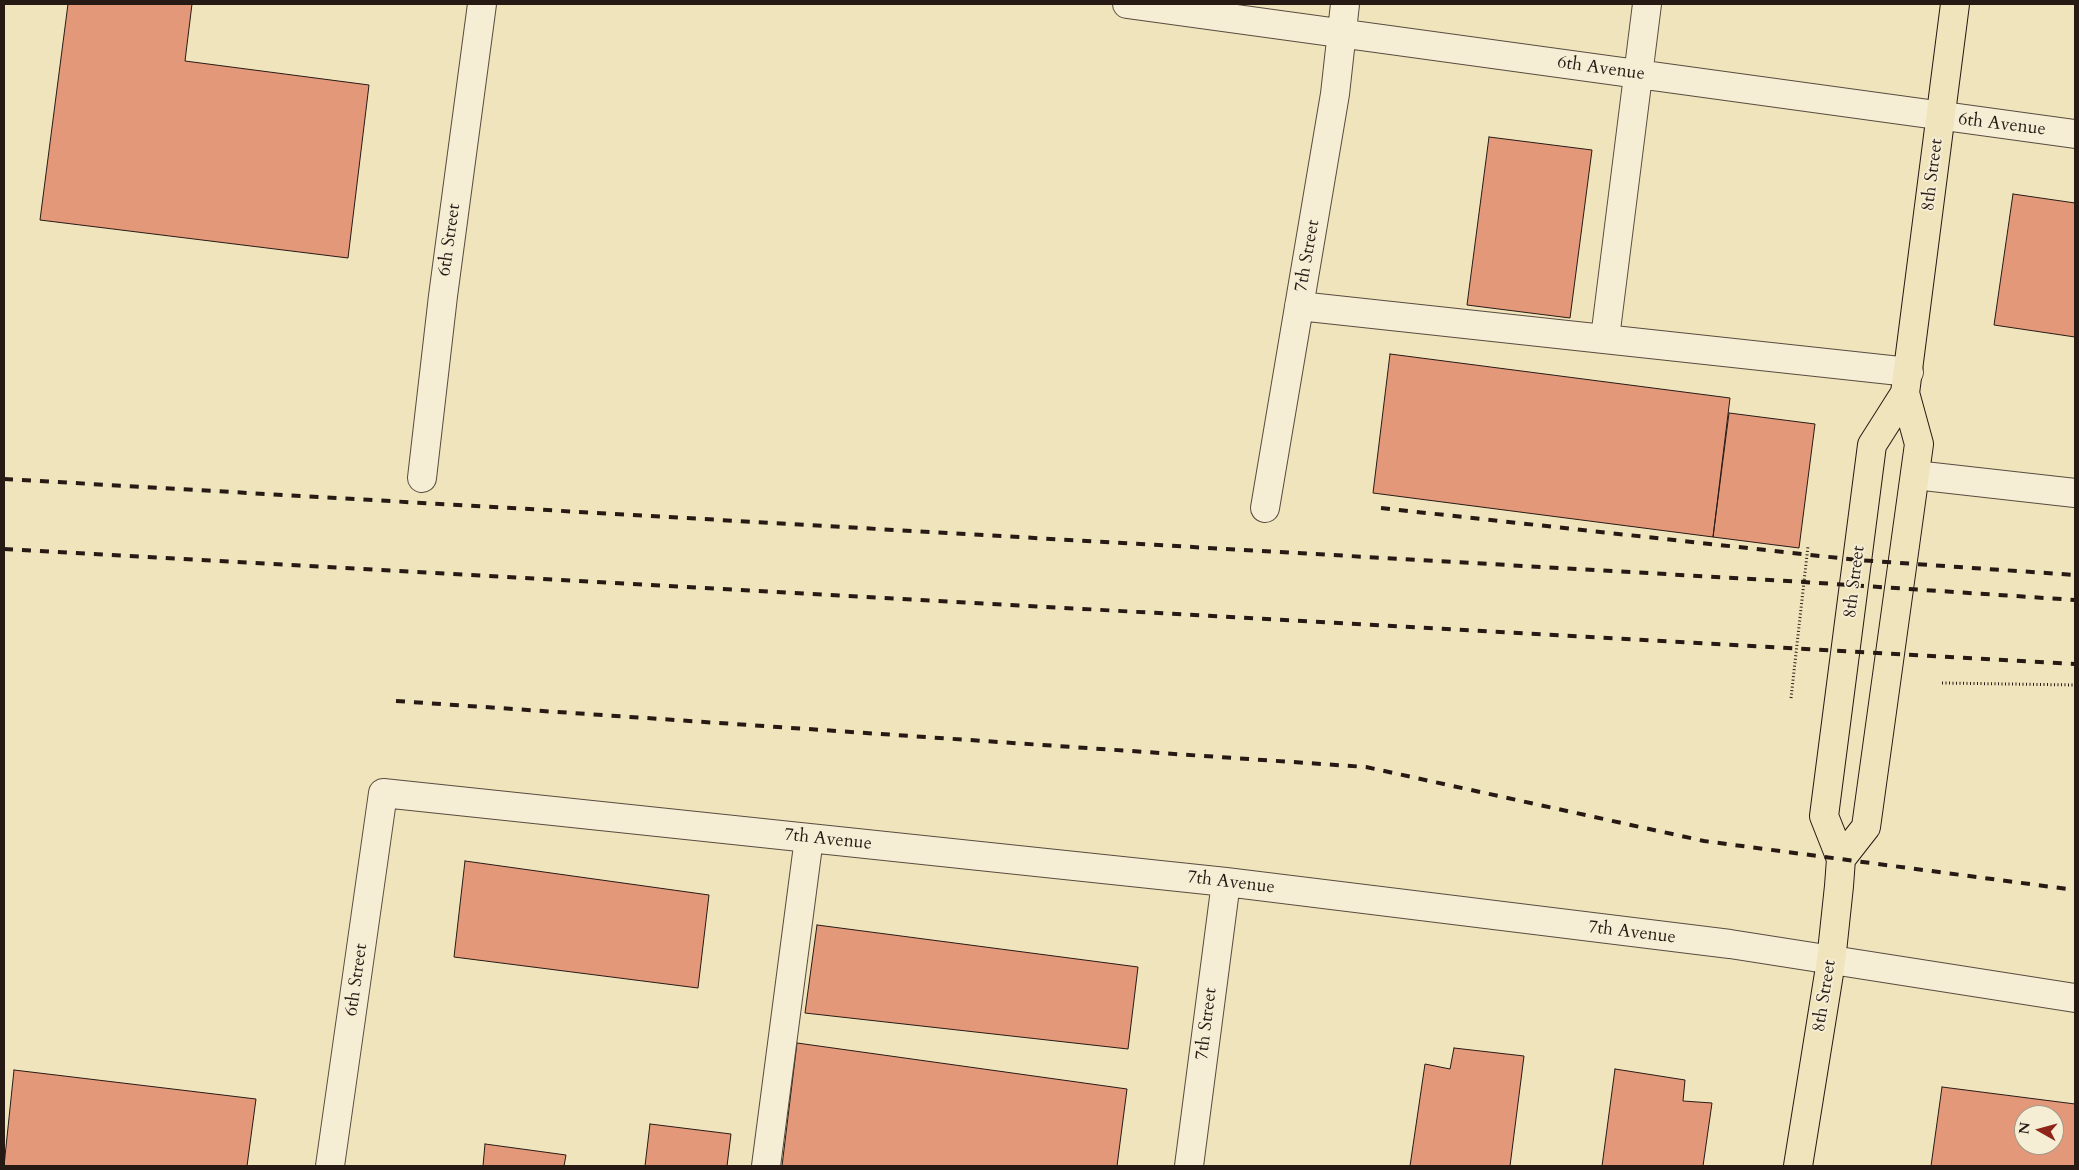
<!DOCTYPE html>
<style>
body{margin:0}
#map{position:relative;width:2079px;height:1170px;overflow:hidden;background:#f0e4bd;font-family:Cardo,serif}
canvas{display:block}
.frame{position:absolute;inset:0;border:5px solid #271a15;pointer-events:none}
.north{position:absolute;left:2014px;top:1105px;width:50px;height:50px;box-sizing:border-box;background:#f5edd4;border:1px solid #a39988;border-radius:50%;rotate:277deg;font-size:14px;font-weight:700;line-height:20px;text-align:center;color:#271a15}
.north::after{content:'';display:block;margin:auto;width:18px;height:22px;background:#8f2418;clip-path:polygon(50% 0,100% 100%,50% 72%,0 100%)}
</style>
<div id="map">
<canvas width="2079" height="1170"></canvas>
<div class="frame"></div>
<div class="north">N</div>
</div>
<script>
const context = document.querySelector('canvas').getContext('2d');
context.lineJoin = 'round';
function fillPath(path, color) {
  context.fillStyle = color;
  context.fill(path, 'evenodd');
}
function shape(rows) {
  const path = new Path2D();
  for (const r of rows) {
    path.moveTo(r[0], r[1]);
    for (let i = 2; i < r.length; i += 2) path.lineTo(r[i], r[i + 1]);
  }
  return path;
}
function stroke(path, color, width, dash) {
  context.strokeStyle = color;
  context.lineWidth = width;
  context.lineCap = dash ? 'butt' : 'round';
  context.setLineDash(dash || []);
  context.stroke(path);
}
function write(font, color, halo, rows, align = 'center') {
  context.font = font + ' Cardo,serif';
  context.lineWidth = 4;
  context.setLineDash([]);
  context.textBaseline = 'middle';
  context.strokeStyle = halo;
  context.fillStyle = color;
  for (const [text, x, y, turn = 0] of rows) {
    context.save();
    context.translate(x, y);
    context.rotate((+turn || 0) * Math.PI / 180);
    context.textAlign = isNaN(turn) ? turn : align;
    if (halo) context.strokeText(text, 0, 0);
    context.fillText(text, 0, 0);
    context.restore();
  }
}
const building = shape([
 [68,4,192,4,185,61,369,85,348,258,40,220,68,4],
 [1489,137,1592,150,1570,318,1467,305,1489,137],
 [2013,194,2075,203,2075,337,1994,325,2013,194],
 [1390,354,1730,398,1713,537,1373,493,1390,354],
 [1729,413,1815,424,1799,548,1713,537,1729,413],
 [465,861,709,895,698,988,454,957,465,861],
 [817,925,1138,967,1128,1049,805,1013,817,925],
 [797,1043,1127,1089,1117,1166,782,1166,797,1043],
 [1454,1048,1524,1056,1510,1166,1410,1166,1425,1064,1450,1069,1454,1048],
 [1615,1069,1685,1080,1683,1101,1712,1103,1703,1166,1602,1166,1615,1069],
 [14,1070,256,1099,247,1166,4,1166,14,1070],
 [1942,1087,2075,1104,2075,1166,1931,1166,1942,1087],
 [2024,1115,2054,1115,2054,1145,2024,1145,2024,1115],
 [650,1124,731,1134,727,1166,645,1166,650,1124],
 [485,1144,566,1155,564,1166,483,1166,485,1144]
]);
fillPath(building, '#e3987a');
stroke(building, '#271a15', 1);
const minor = shape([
 [1127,4,2075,134],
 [1299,306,1909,372],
 [1605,338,1647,4],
 [1915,475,2075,493],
 [422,478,443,296,482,4],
 [1265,508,1335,94,1345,4],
 [330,1166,383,793,1226,882,1730,944,2075,998],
 [766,1166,809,838],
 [1189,1166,1226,882]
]);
const major = shape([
 [1841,859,1866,827,1919,444,1905,393],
 [1798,1166,1831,961,1839,886,1841,859,1824,816,1872,445,1905,393,1955,4]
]);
stroke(minor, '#594c3f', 30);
stroke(major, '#271a15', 30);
stroke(shape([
 [1942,683,2075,685],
 [1791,698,1808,546]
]), '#271a15', 3, [1, 2.5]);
stroke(minor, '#f5edd4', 28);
stroke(major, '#f0e4bd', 28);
stroke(shape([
 [4,479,1804,582,2075,600],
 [1381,508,1857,560,2075,575],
 [4,549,2075,664],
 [396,701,1366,767,1704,841,2075,890]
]), '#271a15', 4, [9, 9]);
write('18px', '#271a15', '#f5edd4', [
 ["6th Avenue",1601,69,8],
 ["6th Avenue",2002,125,7],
 ["8th Street",1933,175,-83],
 ["6th Street",450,240,-82],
 ["7th Street",1308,256,-80],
 ["8th Street",1855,582,-83],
 ["7th Avenue",828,840,6],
 ["7th Avenue",1231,883,7],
 ["7th Avenue",1632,933,7],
 ["6th Street",357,980,-82],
 ["8th Street",1825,996,-81],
 ["7th Street",1207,1024,-83]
]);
</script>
